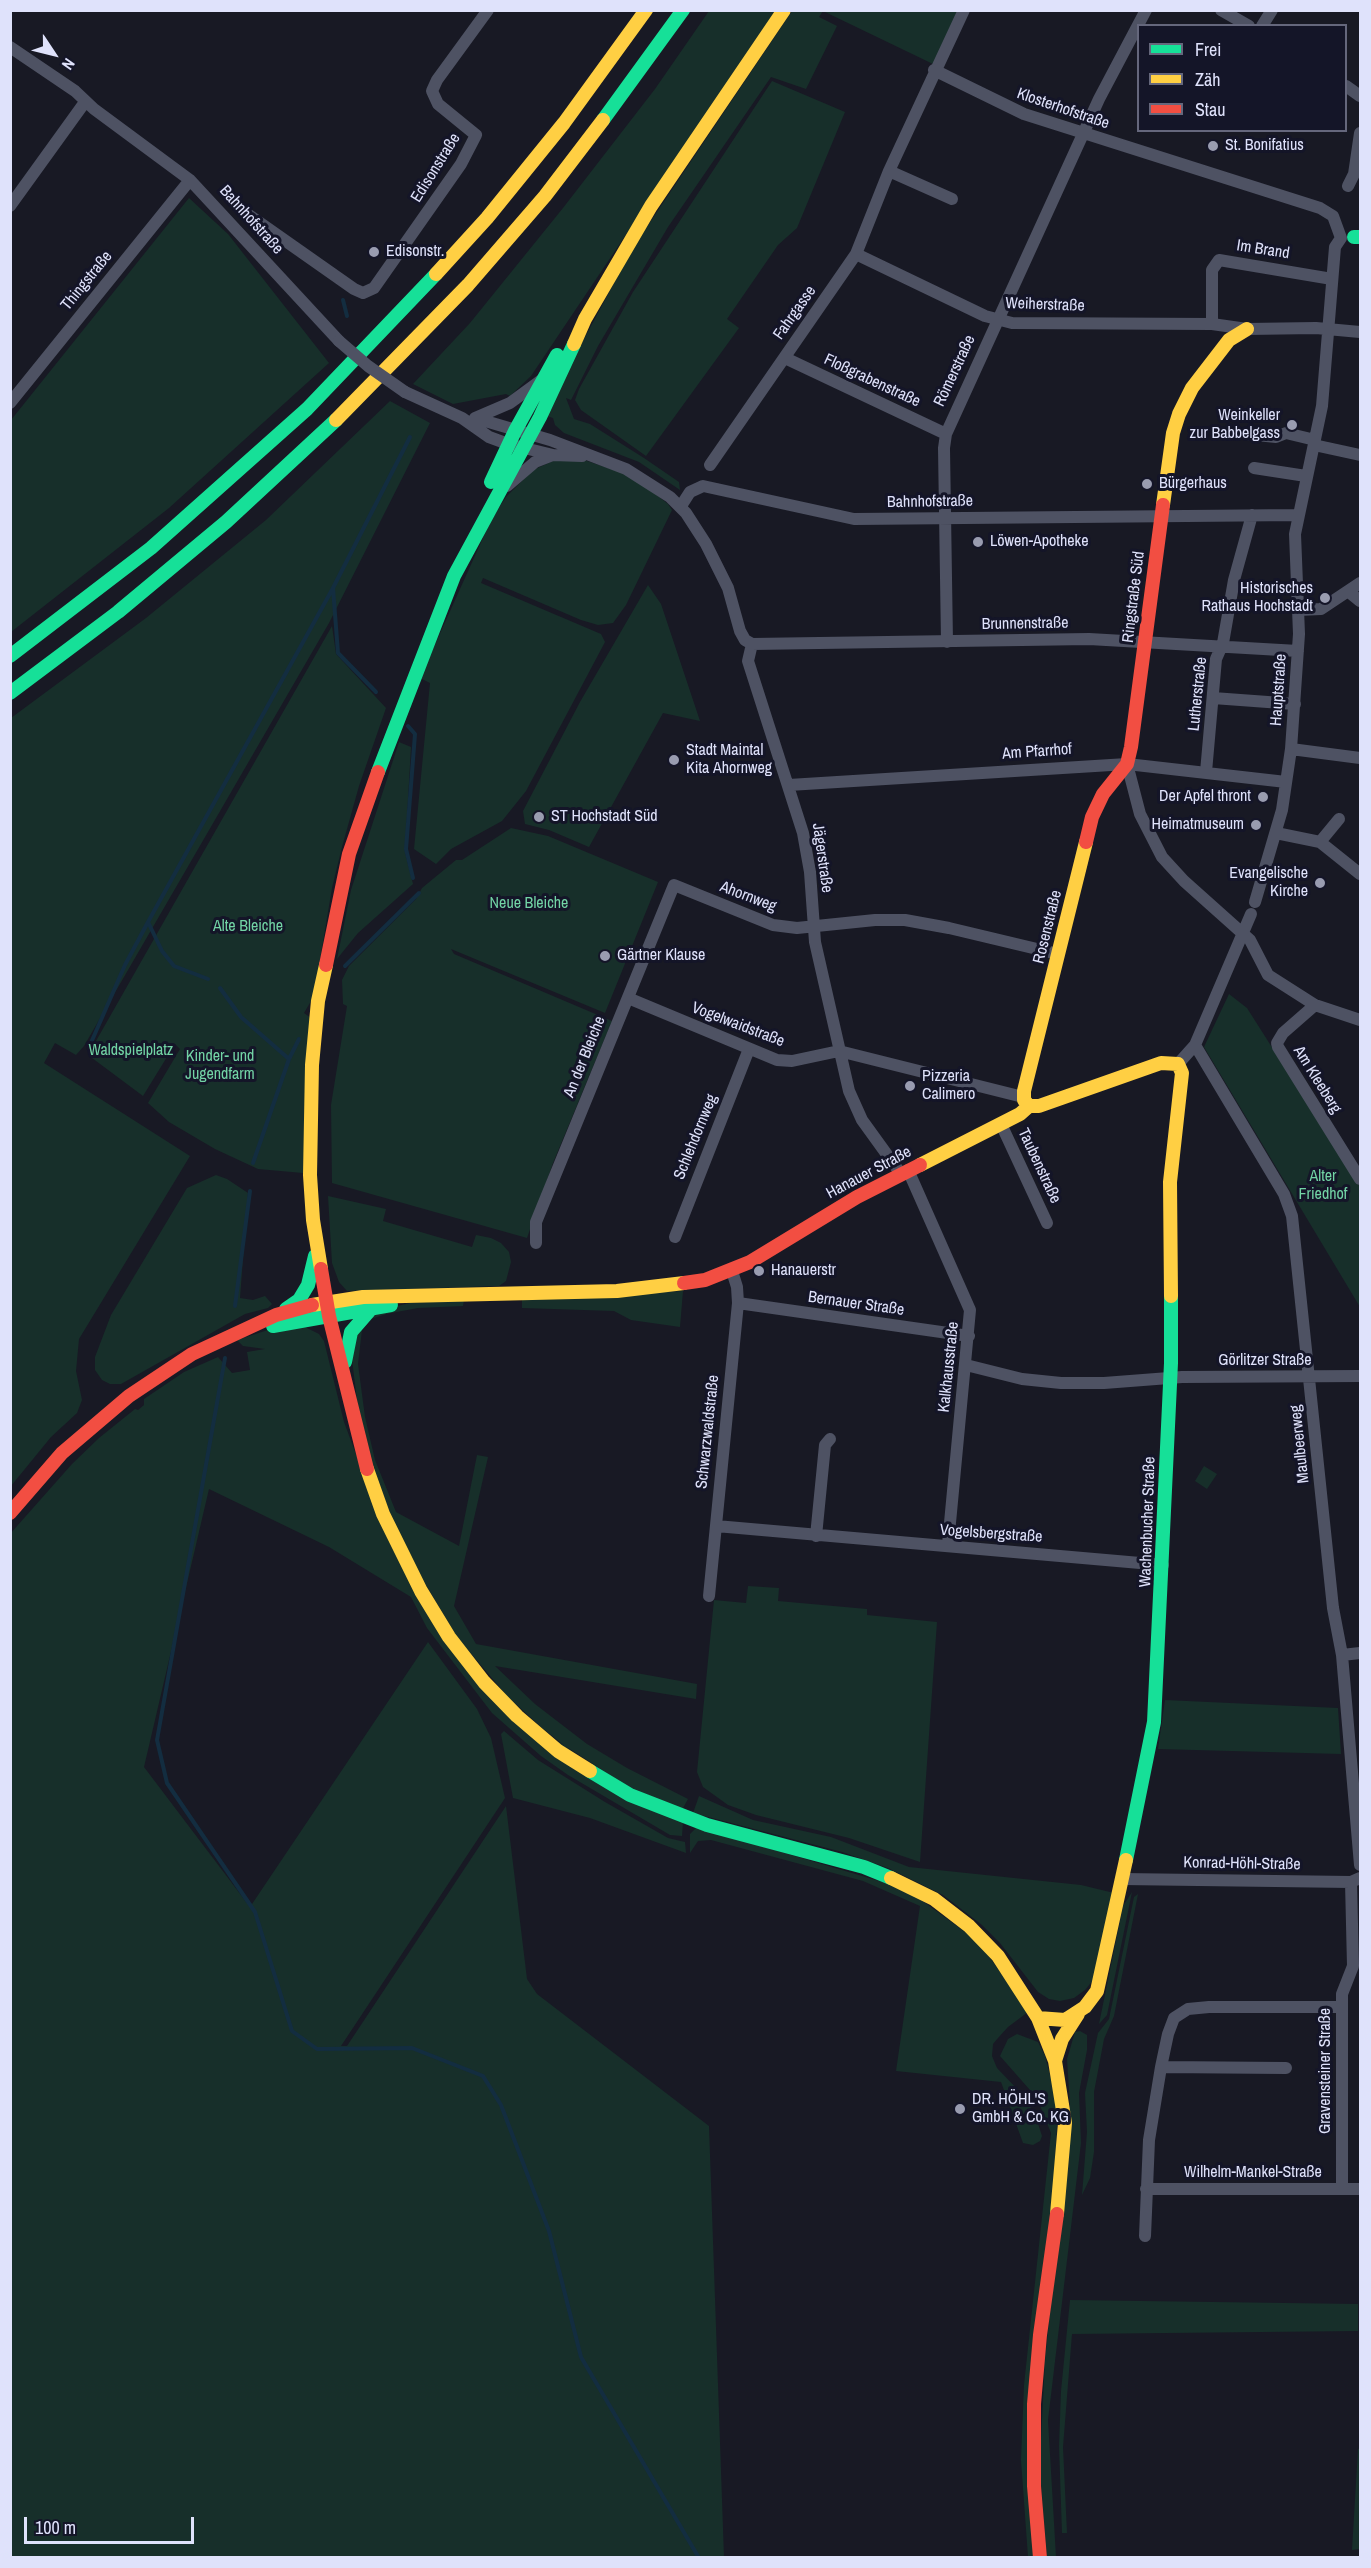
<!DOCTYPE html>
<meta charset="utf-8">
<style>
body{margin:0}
#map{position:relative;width:1371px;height:2568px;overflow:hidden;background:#181924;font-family:"Archivo Narrow",sans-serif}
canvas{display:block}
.frame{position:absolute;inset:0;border:12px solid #dfe2fb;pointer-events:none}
.legend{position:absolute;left:1137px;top:24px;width:210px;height:108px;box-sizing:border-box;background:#141528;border:2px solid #65677c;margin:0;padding:8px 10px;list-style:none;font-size:18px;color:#dfe2fb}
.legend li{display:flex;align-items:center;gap:12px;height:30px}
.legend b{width:30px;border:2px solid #65677c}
.north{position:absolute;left:24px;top:24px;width:60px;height:60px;-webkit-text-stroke:4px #141528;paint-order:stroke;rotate:125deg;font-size:16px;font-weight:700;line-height:24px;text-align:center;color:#dfe2fb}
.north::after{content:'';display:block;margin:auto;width:21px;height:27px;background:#dfe2fb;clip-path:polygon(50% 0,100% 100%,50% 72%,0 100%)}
.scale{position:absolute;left:24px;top:2517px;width:170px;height:27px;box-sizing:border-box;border:3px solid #dfe2fb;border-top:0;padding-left:8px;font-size:18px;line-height:21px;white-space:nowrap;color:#dfe2fb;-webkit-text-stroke:4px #141528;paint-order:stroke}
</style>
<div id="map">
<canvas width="1371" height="2568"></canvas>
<div class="frame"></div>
<ul class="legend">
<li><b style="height:8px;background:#16e098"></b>Frei</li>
<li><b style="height:8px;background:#ffcf43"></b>Zäh</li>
<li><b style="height:8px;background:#f24e42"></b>Stau</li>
</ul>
<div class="north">N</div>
<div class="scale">100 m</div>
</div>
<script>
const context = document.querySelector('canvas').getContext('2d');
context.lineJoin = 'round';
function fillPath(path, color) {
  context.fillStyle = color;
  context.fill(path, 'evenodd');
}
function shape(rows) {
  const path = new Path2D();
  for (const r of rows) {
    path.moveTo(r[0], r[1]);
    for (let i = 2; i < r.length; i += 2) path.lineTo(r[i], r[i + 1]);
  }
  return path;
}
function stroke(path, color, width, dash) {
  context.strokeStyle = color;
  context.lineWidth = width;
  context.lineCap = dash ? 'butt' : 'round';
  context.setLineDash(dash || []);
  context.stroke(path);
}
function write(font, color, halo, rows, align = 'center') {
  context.font = font + ' "Archivo Narrow",sans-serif';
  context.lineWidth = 6;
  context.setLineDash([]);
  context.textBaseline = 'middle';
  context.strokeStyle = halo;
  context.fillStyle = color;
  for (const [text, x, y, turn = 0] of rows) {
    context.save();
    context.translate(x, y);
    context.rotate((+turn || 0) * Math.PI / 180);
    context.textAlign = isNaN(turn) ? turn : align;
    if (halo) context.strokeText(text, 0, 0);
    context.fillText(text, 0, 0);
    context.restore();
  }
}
fillPath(shape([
 [709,11,776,11,531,376,510,396,506,394,453,404,413,384,470,323,563,208,655,89],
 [792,11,961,11,933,64,823,11,819,17,837,26,806,89,771,77,668,227,598,346,571,400,566,398,574,419,590,424,644,458,679,482,680,490,639,462,564,433,555,425,553,418,547,416,556,391,634,246],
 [772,81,845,112,797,228,778,245,727,319,739,328,646,456,581,410,575,400,579,389,633,292],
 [189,198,228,234,329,363,169,508,11,632,11,420],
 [390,401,430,423,329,623,84,1046,76,1055,55,1043,44,1063,190,1156,79,1339,76,1371,82,1400,77,1413,51,1437,11,1486,11,718,146,618,266,520],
 [581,459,623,473,644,485,668,504,672,510,626,605,613,623,598,625,581,620,483,578,481,583,601,634,605,642,526,791,502,821,451,849,436,864,414,849,430,683,420,678,491,520,506,497,533,470,553,461],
 [648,585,661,604,700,721,663,713,589,847,549,830,525,824,523,811,580,702],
 [332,626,336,654,386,708,359,786,342,847,332,888,314,996,304,1013,311,1018,303,1173,258,1169,215,1149,169,1122,148,1103,180,1049,175,1044,143,1096,88,1055],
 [399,742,411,747,405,852,413,884,358,933,337,959,351,890],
 [511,828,548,836,658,882,605,1013,451,949,454,954,612,1021,553,1163,527,1238,332,1183,331,1105,347,1006,343,1004,342,980,349,966,416,899,422,888,456,860,462,860],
 [1229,994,1247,1008,1360,1186,1360,1307,1204,1047],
 [216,1175,227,1179,248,1193,240,1298,253,1300,265,1296,272,1304,268,1308,245,1314,121,1384,110,1384,102,1380,95,1370,95,1357,111,1315,187,1188],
 [328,1196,386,1209,383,1221,472,1247,476,1235,491,1238,501,1243,509,1252,511,1262,506,1281,499,1286,347,1291,339,1282,332,1263],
 [683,1291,680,1327,631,1320,614,1311,522,1308,522,1299],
 [464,1300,463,1306,418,1308,386,1314,371,1319,362,1330,358,1364,365,1417,375,1460,396,1512,459,1546,477,1455,488,1457,454,1606,476,1644,697,1684,696,1699,495,1666,535,1704,587,1744,627,1768,688,1799,682,1810,634,1789,583,1760,542,1728,507,1696,457,1637,414,1565,389,1511,369,1457,359,1417,351,1351,355,1334,371,1314,384,1309,410,1303],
 [305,1327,319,1334,324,1341,344,1422,379,1516,500,1704,683,1822,682,1836,670,1835,568,1775,541,1756,492,1713,427,1628,411,1597,329,1547,209,1489,144,1767,250,1907,428,1642,477,1709,491,1738,505,1798,341,2046,347,2046,506,1806,527,1979,537,1994,709,2126,724,2557,11,2557,10,1534,72,1464,99,1438,135,1409,138,1410,144,1405,144,1399,184,1372,218,1357,232,1373,250,1370,247,1352,265,1349,243,1346,237,1340,268,1330],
 [1204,1466,1217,1474,1207,1489,1195,1481],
 [748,1586,779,1588,778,1601,867,1609,867,1615,937,1622,920,1862,849,1838,756,1815,728,1805,703,1787,697,1772,714,1600,746,1603],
 [1165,1700,1338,1708,1341,1754,1158,1749],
 [504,1731,538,1760,605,1802,668,1838,685,1842,686,1853,590,1818,513,1798,501,1734],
 [699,1796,753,1820,831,1837,909,1867,1081,1885,1114,1893,1098,1974,1085,1990,1074,1998,1060,2001,1049,1999,1038,1992,1000,1943,982,1925,943,1895,888,1868,842,1852,693,1813],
 [697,1827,906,1889,979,1942,1028,2012,1008,2027,998,2038,993,2044,992,2056,997,2068,1021,2093,1035,2114,1042,2136,1040,2141,1033,2145,1023,2143,1001,2082,896,2071,920,1906,863,1881,711,1840,698,1841,690,1853,690,1834],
 [1132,1892,1107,2015,1099,2024,1123,1906],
 [1138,1894,1114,2016,1104,2039,1094,2092,1094,2152,1090,2178,1082,2195,1087,2132,1085,2093,1098,2033,1109,2019,1134,1897],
 [1080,2031,1087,2035,1087,2050,1079,2093,1081,2143,1048,2420,1056,2557,1047,2557,1040,2473,1040,2412,1070,2106,1067,2059,1075,2032],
 [1017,2034,1038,2042,1045,2056,1058,2105,1035,2557,1028,2557,1021,2460,1024,2385,1051,2133,1037,2098,1000,2056,1008,2039],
 [1070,2300,1358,2304,1358,2331,1072,2334,1063,2447,1067,2533,1062,2533,1059,2446,1061,2391],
 [1360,2448,1360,2549,1352,2550,1358,2449]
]), '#172f2a');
stroke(shape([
 [343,300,347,316],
 [376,692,338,653,333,588,410,437],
 [408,726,415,734,406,849,413,878],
 [345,966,419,893],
 [208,979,174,966,162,951,148,922,333,588],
 [220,988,241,1017,289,1059],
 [90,1045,125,965,148,922],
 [253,1163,289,1059,299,1039],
 [235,1306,250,1191],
 [225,1358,157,1740,167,1783,255,1912,292,2031,317,2049,412,2048,483,2076,501,2105,549,2231,581,2357,699,2558]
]), '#132d40', 4);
stroke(shape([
 [1221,10,1249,26],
 [1262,26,1272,10],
 [10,47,75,91,94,109,190,180,339,341],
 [934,70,1024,114,1320,208,1333,216,1341,238],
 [1346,86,1360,96],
 [889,171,952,199],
 [1348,186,1354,174,1360,133],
 [10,206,85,102],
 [243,211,354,289,363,293,374,288,461,164,476,135,438,104,432,91,437,80,488,10],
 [856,254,985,316,1012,323,1212,324,1247,329,1316,328,1360,332],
 [1212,324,1212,270,1219,260,1332,279],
 [785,358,946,434],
 [405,392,462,418,489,437,508,444,553,455,582,456],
 [10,403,190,180],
 [475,418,550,440,626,469,670,497,686,513,706,544,728,588,740,631,745,640,752,644,1089,639,1298,651],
 [475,418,510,403,540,381],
 [1247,434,1276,437,1286,433,1315,440],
 [1314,445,1360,455],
 [710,465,856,254,889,171,964,10],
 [1254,468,1306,476],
 [507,486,535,462,553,455],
 [681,506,690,492,703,486,854,519,1297,515],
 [1349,592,1360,601],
 [1298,610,1321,609,1360,583],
 [947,642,944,448,946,434,1099,99,1146,10],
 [752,644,748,661,803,833,810,872,815,942,849,1091,862,1120,901,1174],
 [1213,698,1295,704],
 [1291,749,1360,758],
 [1127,764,1140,814,1162,857,1184,881,1250,940,1268,975,1315,1005,1360,1020],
 [1206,772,1216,659,1223,643,1234,580,1252,515],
 [789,785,1127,764,1286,782],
 [1276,833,1320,842,1360,874],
 [1320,842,1339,819],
 [1255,902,1282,810,1291,749,1299,634,1295,534,1322,406,1335,247,1341,238],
 [628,998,777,1060,792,1061,839,1051,1023,1097],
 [1315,1005,1283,1033,1277,1043,1278,1047,1360,1179],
 [1195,1045,1284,1194,1292,1216,1333,1608,1342,1655,1360,1865],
 [1178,1064,1195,1045,1251,914],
 [1001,1124,1047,1223],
 [908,1170,970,1310,948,1544],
 [675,1237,749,1049],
 [536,1243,536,1222,674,885,773,925,797,928,875,920,905,920,949,928,1058,954],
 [738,1303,969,1336],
 [966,1365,1022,1379,1061,1383,1104,1383,1182,1377,1360,1376],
 [716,1526,1163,1565],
 [816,1536,825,1445,830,1439],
 [709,1596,738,1303,737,1287,732,1271],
 [1342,1655,1360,1653],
 [1122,1879,1351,1882,1360,1878],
 [1161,2067,1286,2068],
 [1146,2189,1360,2189],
 [1342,2189,1342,1994,1353,1966,1351,1882],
 [1145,2236,1149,2140,1161,2067,1168,2034,1174,2018,1188,2009,1209,2007,1342,2007]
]), '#4e5263', 12);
stroke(shape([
 [603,120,683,10],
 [1354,237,1360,237],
 [491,482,515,431,557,355],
 [10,656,151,548,307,409,436,274],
 [10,693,118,612,226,522,336,420],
 [378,772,454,576,540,417,574,344],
 [286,1309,299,1300,308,1285,315,1256],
 [273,1326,391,1305],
 [345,1362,351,1332,371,1309],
 [590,1771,630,1795,707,1825,864,1867,891,1878],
 [1126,1860,1154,1722,1171,1363,1171,1296]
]), '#16e098', 14);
stroke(shape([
 [436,274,487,218,564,123,646,10],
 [574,344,585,319,651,206,784,10],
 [336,420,468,285,545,196,603,120],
 [1163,505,1173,433,1179,414,1192,388,1229,340,1247,329],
 [1029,1106,1024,1100,1024,1091,1086,842],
 [920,1165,1020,1114,1029,1106,1039,1106,1161,1063,1178,1064,1182,1073,1170,1182,1171,1296],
 [321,1269,313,1220,310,1175,312,1065,318,1001,326,965],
 [312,1305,363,1297,617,1291,684,1283],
 [367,1469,383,1514,421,1591,449,1637,484,1682,517,1716,558,1751,590,1771],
 [891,1878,934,1899,969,1926,998,1956,1038,2018,1055,2061,1065,2123,1057,2214],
 [1038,2018,1065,2020,1085,2007,1097,1991,1126,1860],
 [1055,2061,1062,2039,1078,2014]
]), '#ffcf43', 14);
stroke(shape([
 [1086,842,1092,817,1103,794,1127,764,1131,747,1163,505],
 [326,965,349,854,378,772],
 [321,1269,329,1316,367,1469],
 [684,1283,705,1280,750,1262,857,1197,920,1165],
 [10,1513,62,1453,129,1396,192,1354,276,1315,312,1305],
 [1040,2558,1034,2486,1034,2404,1040,2335,1057,2214]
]), '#f24e42', 14);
stroke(shape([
 [339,341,368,366,405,392]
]), '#4e5263', 12);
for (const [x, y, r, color] of [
 [1213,146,6,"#999cb0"],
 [374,252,6,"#999cb0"],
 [1292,425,6,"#999cb0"],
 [1147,484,6,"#999cb0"],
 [978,542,6,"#999cb0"],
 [1325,598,6,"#999cb0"],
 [674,760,6,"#999cb0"],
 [1263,797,6,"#999cb0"],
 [539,817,6,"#999cb0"],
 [1256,825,6,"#999cb0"],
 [1320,883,6,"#999cb0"],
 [605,956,6,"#999cb0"],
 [910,1086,6,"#999cb0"],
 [759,1271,6,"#999cb0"],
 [960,2109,6,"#999cb0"]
]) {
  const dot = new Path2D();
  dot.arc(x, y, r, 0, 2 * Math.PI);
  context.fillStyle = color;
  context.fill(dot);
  stroke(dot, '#141528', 2);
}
write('16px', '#dfe2fb', '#141528', [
 ["Klosterhofstraße",1063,109,19],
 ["Edisonstraße",436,168,-58],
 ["Bahnhofstraße",251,220,48],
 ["Im Brand",1263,250,9],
 ["Thingstraße",87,281,-51],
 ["Weiherstraße",1045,305,2],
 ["Fahrgasse",795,313,-55],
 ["Römerstraße",955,371,-65],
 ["Floßgrabenstraße",872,381,25],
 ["Bahnhofstraße",930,502,-1],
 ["Ringstraße Süd",1134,597,-83],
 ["Brunnenstraße",1025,624,-1],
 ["Hauptstraße",1279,690,-86],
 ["Lutherstraße",1198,694,-84],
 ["Am Pfarrhof",1037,752,-4],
 ["Jägerstraße",822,858,82],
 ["Ahornweg",748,897,21],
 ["Rosenstraße",1048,927,-76],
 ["Vogelwaidstraße",738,1025,21],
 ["An der Bleiche",585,1057,-68],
 ["Am Kleeberg",1317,1080,58],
 ["Schlehdornweg",696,1137,-68],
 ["Taubenstraße",1039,1166,65],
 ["Hanauer Straße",869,1173,-28],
 ["Bernauer Straße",856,1304,8],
 ["Görlitzer Straße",1265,1361],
 ["Kalkhausstraße",949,1367,-84],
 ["Schwarzwaldstraße",708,1432,-84],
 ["Maulbeerweg",1300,1444,-96],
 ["Wachenbucher Straße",1148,1522,-88],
 ["Vogelsbergstraße",991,1534,4],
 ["Konrad-Höhl-Straße",1242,1864,1],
 ["Gravensteiner Straße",1326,2071,-90],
 ["Wilhelm-Mankel-Straße",1253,2173]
]);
write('16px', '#dfe2fb', '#141528', [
 ["St. Bonifatius",1225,146],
 ["Edisonstr.",386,252],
 ["Weinkeller",1280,416,"right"],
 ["zur Babbelgass",1280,434,"right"],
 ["Bürgerhaus",1159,484],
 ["Löwen-Apotheke",990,542],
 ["Historisches",1313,589,"right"],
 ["Rathaus Hochstadt",1313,607,"right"],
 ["Stadt Maintal",686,751],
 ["Kita Ahornweg",686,769],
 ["Der Apfel thront",1251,797,"right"],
 ["ST Hochstadt Süd",551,817],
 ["Heimatmuseum",1244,825,"right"],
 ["Evangelische",1308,874,"right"],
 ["Kirche",1308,892,"right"],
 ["Gärtner Klause",617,956],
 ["Pizzeria",922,1077],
 ["Calimero",922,1095],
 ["Hanauerstr",771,1271],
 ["DR. HÖHL'S",972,2100],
 ["GmbH & Co. KG",972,2118]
], 'left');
write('16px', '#72d4a5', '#141528', [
 ["Neue Bleiche",529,904],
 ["Alte Bleiche",248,927],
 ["Waldspielplatz",131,1051],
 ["Kinder- und",220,1057],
 ["Jugendfarm",220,1075],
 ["Alter",1323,1177],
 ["Friedhof",1323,1195]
]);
</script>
